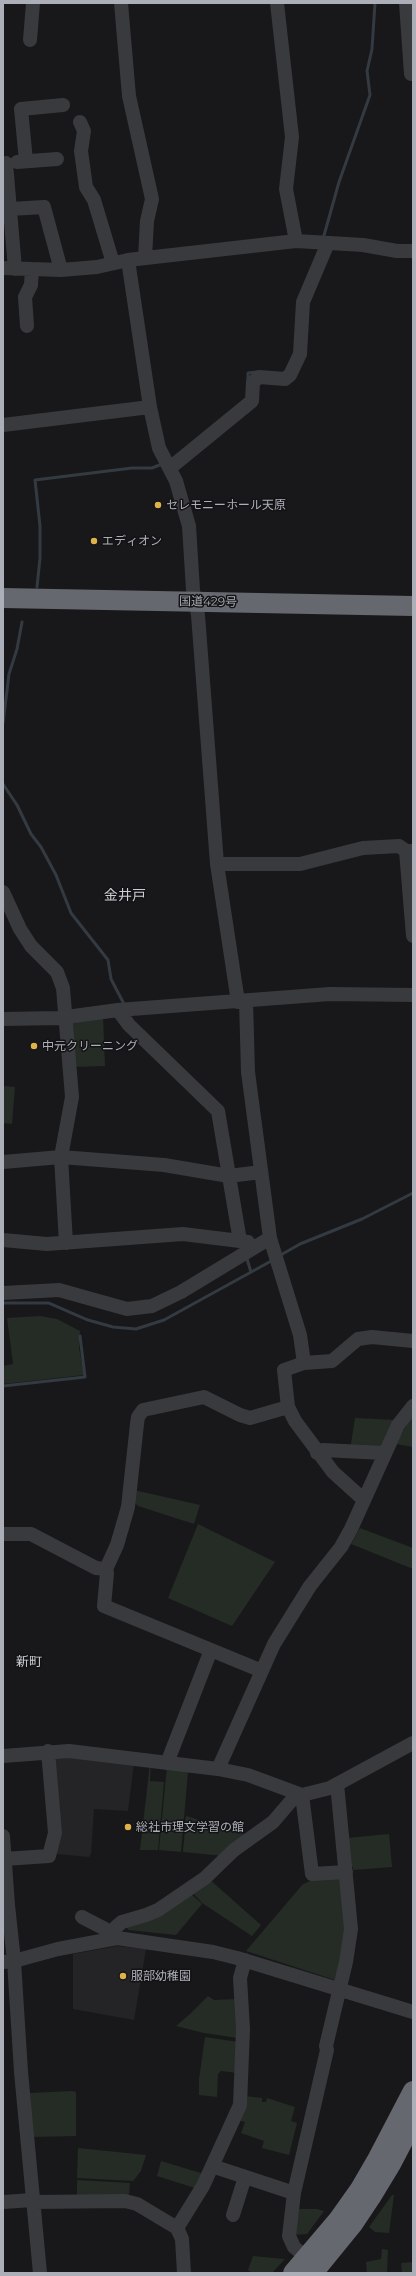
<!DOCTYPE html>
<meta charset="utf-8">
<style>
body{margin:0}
#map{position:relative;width:416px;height:2276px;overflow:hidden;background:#18181a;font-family:Montserrat,sans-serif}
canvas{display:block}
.frame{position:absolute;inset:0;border:4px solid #acafb8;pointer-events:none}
</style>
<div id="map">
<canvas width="416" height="2276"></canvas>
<div class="frame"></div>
</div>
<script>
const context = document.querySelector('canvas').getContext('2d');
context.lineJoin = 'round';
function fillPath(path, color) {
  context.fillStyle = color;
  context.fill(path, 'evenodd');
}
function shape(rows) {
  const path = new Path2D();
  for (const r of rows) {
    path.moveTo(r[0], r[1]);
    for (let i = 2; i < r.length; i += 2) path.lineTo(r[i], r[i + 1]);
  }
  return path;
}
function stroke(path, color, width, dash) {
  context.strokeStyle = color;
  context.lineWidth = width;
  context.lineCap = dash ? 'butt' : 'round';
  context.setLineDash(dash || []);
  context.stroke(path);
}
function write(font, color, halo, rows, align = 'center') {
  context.font = font + ' Montserrat,"Noto Sans JP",sans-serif';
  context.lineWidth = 3;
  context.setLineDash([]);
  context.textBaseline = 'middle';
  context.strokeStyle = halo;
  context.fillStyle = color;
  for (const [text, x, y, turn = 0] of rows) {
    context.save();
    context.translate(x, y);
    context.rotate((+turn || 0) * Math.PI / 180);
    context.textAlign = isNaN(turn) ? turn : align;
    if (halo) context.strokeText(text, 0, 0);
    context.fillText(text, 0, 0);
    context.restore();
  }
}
fillPath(shape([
 [49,1756,134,1763,128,1811,94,1809,91,1853,89,1857,57,1854,55,1851],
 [117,1946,146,1949,134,2020,73,2009,73,1954]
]), '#242427');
fillPath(shape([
 [103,1015,105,1066,73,1067,70,1018],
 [3,1086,15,1087,12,1124,3,1123],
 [40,1316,57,1319,80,1331,79,1348,84,1375,3,1384,3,1366,13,1364,7,1318],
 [355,1418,396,1420,381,1451,350,1450],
 [413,1418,413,1447,396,1444,410,1419],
 [134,1490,200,1505,194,1524,138,1506,135,1503],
 [198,1524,275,1562,232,1626,168,1598],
 [360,1528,413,1548,413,1569,351,1544],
 [150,1763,151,1763,150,1781,164,1782,158,1850,140,1850],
 [167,1766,188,1772,181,1852,159,1850],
 [186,1816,252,1836,224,1856,183,1852],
 [389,1834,392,1867,353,1870,353,1867,349,1867,347,1838],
 [343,1877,347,1932,335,1980,246,1951,303,1884,318,1878],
 [208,1878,261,1925,252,1936,202,1903,191,1891],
 [189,1892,202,1904,176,1935,128,1930,126,1923],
 [208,1996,214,2000,237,1999,238,2038,204,2033,176,2026,190,2014],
 [205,2037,239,2042,237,2073,221,2071,218,2074,217,2097,199,2095,199,2079],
 [72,2091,76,2092,76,2136,32,2137,30,2093],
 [244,2096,262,2098,262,2102,266,2102,267,2098,295,2107,291,2121,297,2123,289,2155,262,2148,264,2141,241,2133,245,2122,237,2120],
 [78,2148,146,2155,141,2171,133,2181,77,2178],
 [161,2161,204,2174,198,2189,157,2176],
 [77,2180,130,2183,129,2194,125,2198,77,2198],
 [392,2195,394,2195,389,2233,375,2232,369,2227],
 [295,2209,317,2209,324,2211,307,2234,292,2235],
 [382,2249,388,2250,387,2273,367,2273,366,2262,381,2259],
 [253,2256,285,2259,272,2273,252,2273,248,2270],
 [413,2262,413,2273,402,2273,401,2263]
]), '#242c25');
stroke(shape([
 [323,239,339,182,370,95,367,71,372,49,375,3],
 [248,381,248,373,257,372],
 [37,587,40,558,40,526,35,480,132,468,152,468,162,464],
 [3,723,9,674,17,649,22,622],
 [3,784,17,805,31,834,41,847,56,875,71,913,108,960,111,979,125,1006],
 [279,1256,300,1244,362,1219,413,1193],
 [247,1259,251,1272],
 [3,1303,49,1303,88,1320,113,1327,136,1329,164,1320,273,1260],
 [3,1386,85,1377,80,1336]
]), '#333a41', 3);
stroke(shape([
 [121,3,129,96,152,199,147,221,145,258],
 [277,3,292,137,286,189,296,241],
 [406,3,411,74],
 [30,40,33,3],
 [80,122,84,131,81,151,86,187,94,200,113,263],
 [26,161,21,109,63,105],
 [17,162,57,159],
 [6,163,15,269],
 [10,209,44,207,61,270],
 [128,260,150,407,159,448,176,481,189,526,193,590,198,615,217,864,238,1002],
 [3,268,61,270,97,267,128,260,296,241,363,245,397,251,413,251],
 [27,326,25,297,31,285,32,269],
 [3,425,150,407],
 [170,468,252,401,253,382,259,377,285,379,290,375,300,354,303,302,328,243],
 [406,851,413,936],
 [217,864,300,864,363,848,399,846,406,851,413,851],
 [3,892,20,929,31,946,57,972,63,988,72,1097,61,1157,66,1243],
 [246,1001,248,1072,270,1238,300,1335,304,1363],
 [118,1010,129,1025,218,1111,240,1241],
 [3,1019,59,1018,118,1010,330,994,413,995],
 [3,1162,61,1157,164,1165,229,1176,261,1172],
 [3,1240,47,1244,183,1234,248,1242],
 [3,1293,59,1290,127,1309,152,1306,181,1292,270,1238],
 [317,1453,323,1450,384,1453],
 [364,1500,333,1472,295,1421,288,1407,284,1370,304,1363,332,1361,358,1339,372,1337,413,1341],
 [3,1534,31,1534,96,1568,106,1569],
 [262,1671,104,1606,107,1573,106,1569,117,1545,128,1507,137,1424,138,1417,143,1410,204,1397,240,1415,250,1418,288,1407],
 [3,1756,69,1751,218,1769,248,1775,302,1795,330,1788,413,1743],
 [167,1763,211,1650],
 [218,1769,274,1644,310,1586,341,1547,351,1529,398,1425,413,1406],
 [302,1795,312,1874,346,1872],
 [3,1836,8,1905,14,1961,21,2072,40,2273],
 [4,1859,49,1856,55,1833,48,1751],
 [82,1917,107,1930,112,1939],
 [112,1939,116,1927,122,1922,146,1915,158,1910,205,1878,234,1850,273,1822,297,1794],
 [3,1962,14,1961,58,1949,117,1938,213,1952,237,1958,413,2012],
 [212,2166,294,2193],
 [3,2202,33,2200],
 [33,2202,125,2201,137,2204,177,2228,182,2239,184,2273],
 [233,2215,245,2177],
 [177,2228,203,2186,240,2105,243,2029,240,1978,245,1960],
 [307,2258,294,2247,289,2236,294,2193,327,2050,326,2046,346,1962,351,1929,337,1784]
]), '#393a3e', 14);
stroke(shape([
 [3,598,413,606],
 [293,2273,338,2220,360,2189,378,2158,413,2091],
 [313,2273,353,2224,371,2197,391,2164,413,2122]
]), '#66686f', 20);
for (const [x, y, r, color] of [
 [158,505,4,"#deb14b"],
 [94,541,4,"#deb14b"],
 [34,1046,4,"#deb14b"],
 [128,1827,4,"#deb14b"],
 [123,1976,4,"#deb14b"]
]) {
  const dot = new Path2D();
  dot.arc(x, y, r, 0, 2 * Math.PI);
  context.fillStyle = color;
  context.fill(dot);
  stroke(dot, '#131315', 1.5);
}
write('12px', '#acafb8', '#131315', [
 ["セレモニーホール天原",166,505],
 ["エディオン",102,541],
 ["中元クリーニング",42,1046],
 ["総社市理文学習の館",136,1827],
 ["服部幼稚園",131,1976]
], 'left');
write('12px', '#acafb8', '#131315', [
 ["国道429号",208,602,1]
]);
write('13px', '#ccced4', '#131315', [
 ["新町",29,1662]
]);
write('14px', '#ccced4', '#131315', [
 ["金井戸",125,896]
]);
</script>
